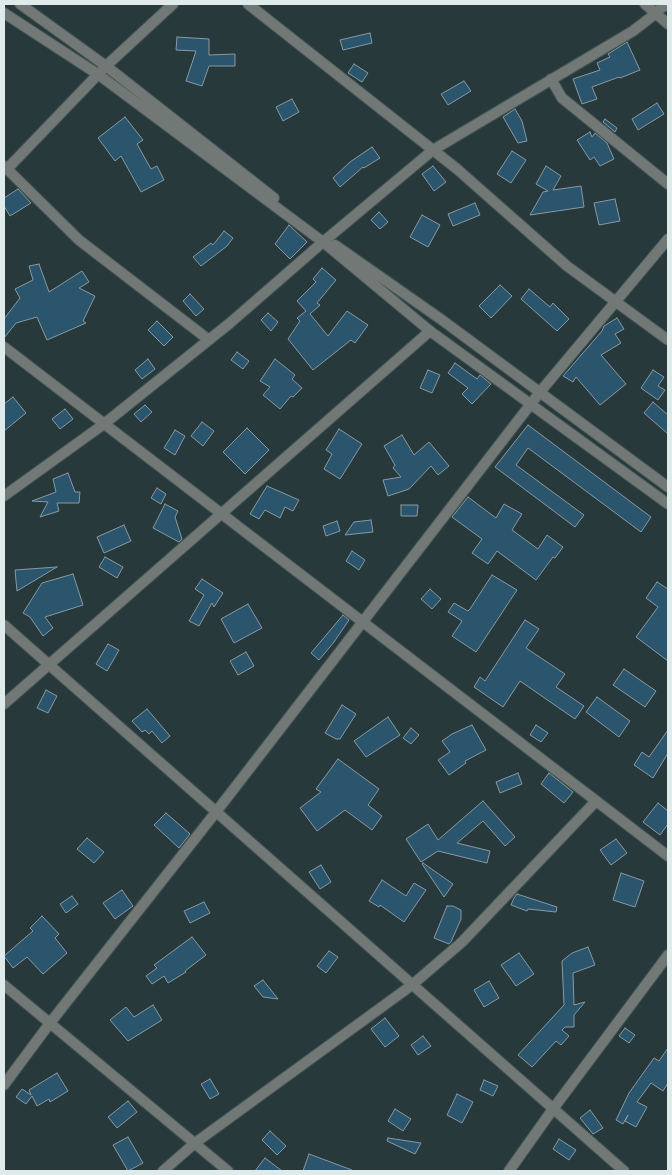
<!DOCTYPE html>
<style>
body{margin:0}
#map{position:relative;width:672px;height:1175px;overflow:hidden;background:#27393a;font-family:"Alegreya Sans",sans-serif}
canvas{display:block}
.frame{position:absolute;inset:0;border:5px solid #dfeaea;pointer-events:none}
</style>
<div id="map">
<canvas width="672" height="1175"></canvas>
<div class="frame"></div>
</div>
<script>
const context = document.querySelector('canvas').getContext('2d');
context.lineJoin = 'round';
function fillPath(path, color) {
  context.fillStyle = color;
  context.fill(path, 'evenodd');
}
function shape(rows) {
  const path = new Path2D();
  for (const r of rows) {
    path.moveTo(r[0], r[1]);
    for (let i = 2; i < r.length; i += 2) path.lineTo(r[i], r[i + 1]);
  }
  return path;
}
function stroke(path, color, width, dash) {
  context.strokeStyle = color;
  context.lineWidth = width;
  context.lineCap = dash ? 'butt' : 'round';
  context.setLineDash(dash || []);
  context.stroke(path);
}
const building = shape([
 [370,33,372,43,343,50,340,40,370,33],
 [177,37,209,39,209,55,235,54,235,66,209,66,202,86,186,81,196,51,176,50,177,37],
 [627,42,640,70,620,78,619,77,592,87,597,99,582,104,573,79,600,70,597,63,610,57,608,54,627,42],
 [354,64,368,73,362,82,348,73,354,64],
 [464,81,471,91,448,105,441,94,464,81],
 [292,99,299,112,283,121,276,107,292,99],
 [657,103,664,114,638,130,632,119,657,103],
 [515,109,522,121,527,141,518,143,503,117,515,109],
 [125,117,143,140,137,144,151,169,157,166,164,180,141,192,121,156,115,161,98,138,125,117],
 [605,119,617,128,615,132,603,122,605,119],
 [590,132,592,137,595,133,607,143,614,159,600,166,594,157,590,160,577,140,590,132],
 [372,147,380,158,364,168,363,167,340,187,333,178,350,162,372,147],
 [512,151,526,160,511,183,497,174,512,151],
 [433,166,446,182,434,191,422,174,433,166],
 [546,166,561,176,553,190,581,186,584,207,530,215,543,192,548,191,536,184,546,166],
 [18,189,31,203,10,216,4,206,4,198,18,189],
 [615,199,620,221,599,225,594,203,615,199],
 [475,203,480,215,453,226,448,214,475,203],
 [379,212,388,222,380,229,371,220,379,212],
 [422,215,440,225,428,247,410,237,422,215],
 [289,225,307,242,290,259,275,244,289,225],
 [224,231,233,238,227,246,201,266,193,257,211,243,213,245,224,231],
 [39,264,49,292,82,271,89,282,79,288,95,296,83,321,86,323,47,340,37,317,16,323,4,338,4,319,20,298,15,289,33,280,29,266,39,264],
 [322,268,336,280,317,303,320,305,310,314,328,336,347,311,368,325,355,343,351,340,313,370,288,339,300,321,297,318,306,311,297,301,316,282,313,279,322,268],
 [500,285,512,296,491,318,479,306,500,285],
 [529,289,550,307,553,303,569,319,557,331,521,299,529,289],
 [190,294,204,309,196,316,183,301,190,294],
 [268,313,278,322,271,331,261,320,268,313],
 [617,318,624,329,615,334,621,343,601,355,626,384,600,405,576,377,573,382,563,376,602,331,604,326,617,318],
 [157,321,173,337,164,346,148,330,157,321],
 [237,352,249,361,243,369,231,360,237,352],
 [148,359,155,369,142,379,135,370,148,359],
 [275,359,295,375,292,379,302,388,293,397,291,396,280,409,263,395,270,387,260,381,275,359],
 [455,363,477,379,480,375,491,384,472,404,462,394,468,388,448,373,455,363],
 [428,370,440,375,432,393,420,388,428,370],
 [653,370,664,377,658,386,665,390,658,400,641,388,653,370],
 [13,397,26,413,4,431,4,404,13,397],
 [653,402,668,415,668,434,644,413,653,402],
 [145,405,152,412,141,422,134,414,145,405],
 [65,409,73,419,60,429,52,419,65,409],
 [202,422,214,431,203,446,191,436,202,422],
 [528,425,651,517,641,532,528,448,516,465,584,515,575,527,495,467,528,425],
 [247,428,269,450,245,474,223,452,247,428],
 [339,429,362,444,340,479,324,469,332,454,326,450,339,429],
 [175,430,185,436,175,455,164,448,175,430],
 [402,435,414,455,429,442,449,466,438,475,431,466,409,489,388,496,383,480,401,477,393,468,395,465,384,446,402,435],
 [68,473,75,492,80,492,79,503,57,503,59,511,40,517,48,502,32,501,56,492,53,479,68,473],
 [267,486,299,500,293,511,285,507,280,518,265,510,259,519,250,514,267,486],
 [157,488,166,494,161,504,151,498,157,488],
 [468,497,496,518,504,504,522,514,512,530,538,549,547,535,563,547,555,558,553,557,536,580,497,551,488,564,472,553,482,539,452,517,468,497],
 [165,504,178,511,175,517,182,539,179,542,153,528,165,504],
 [401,505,418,505,417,516,401,516,401,505],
 [371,520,373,532,345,535,354,522,371,520],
 [337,521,340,531,326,536,323,526,337,521],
 [124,525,131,541,104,553,97,537,124,525],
 [352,551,365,560,359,570,346,561,352,551],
 [105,557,123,567,117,578,99,567,105,557],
 [57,567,17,591,15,570,57,567],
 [73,574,83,605,45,617,53,628,43,636,30,617,23,613,42,583,73,574],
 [492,575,517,590,476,652,452,636,462,621,448,612,454,603,468,611,470,609,492,575],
 [202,579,223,593,214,607,212,603,199,626,189,621,204,595,195,589,202,579],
 [657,582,668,589,668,661,636,637,658,607,646,598,657,582],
 [430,589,441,599,432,609,421,599,430,589],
 [248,604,262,628,234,643,221,619,248,604],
 [343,615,349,620,334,642,319,660,311,653,343,615],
 [525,620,539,629,526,648,565,674,556,687,584,706,575,719,520,681,503,707,474,687,480,677,485,681,525,620],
 [108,644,119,650,107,671,96,664,108,644],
 [246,652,254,666,238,675,230,661,246,652],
 [624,669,656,691,645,707,613,685,624,669],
 [46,690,57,696,48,713,37,708,46,690],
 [597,697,630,721,619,737,586,712,597,697],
 [342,705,356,714,340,739,336,739,325,733,342,705],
 [147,709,170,736,162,743,152,731,149,734,145,730,142,732,132,721,147,709],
 [388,717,400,735,366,757,354,741,388,717],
 [472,725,486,750,465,761,466,763,449,775,438,760,450,752,442,741,452,734,472,725],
 [536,725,548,733,541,742,530,735,536,725],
 [411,728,419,735,411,744,403,738,411,728],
 [668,730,668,753,653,778,634,765,642,752,649,757,668,730],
 [338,759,379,789,368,805,382,816,372,830,345,810,317,831,300,808,321,792,316,789,338,759],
 [518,773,522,784,500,793,496,782,518,773],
 [549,773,573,792,564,803,541,784,549,773],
 [483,801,515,837,505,846,483,821,457,843,490,851,487,863,438,851,421,862,406,839,428,824,438,840,483,801],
 [658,803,668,811,668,824,660,835,643,822,658,803],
 [166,813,190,834,179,848,154,825,166,813],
 [87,838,104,852,94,863,77,849,87,838],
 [616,839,627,853,611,865,600,850,616,839],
 [423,863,453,884,444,897,422,864,423,863],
 [321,865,331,882,320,889,309,872,321,865],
 [621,873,644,881,635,907,613,900,621,873],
 [382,880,406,896,414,883,426,890,404,922,380,905,379,907,369,901,382,880],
 [122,890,133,906,115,919,103,903,122,890],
 [517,894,557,907,556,912,528,909,527,911,511,905,514,898,517,894],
 [72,896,78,904,66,913,60,904,72,896],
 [204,902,210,913,190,923,184,911,204,902],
 [447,906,453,906,461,910,461,919,451,942,449,944,434,938,447,906],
 [42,916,59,934,55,938,67,953,43,974,27,957,13,968,4,956,33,931,30,928,42,916],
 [192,937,206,955,185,971,186,972,168,983,164,976,152,984,146,976,157,968,154,965,192,937],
 [588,947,595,965,573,973,574,1005,585,1002,574,1015,574,1027,565,1027,562,1030,569,1036,561,1045,556,1041,532,1067,518,1055,564,1005,562,961,572,953,588,947],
 [329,951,338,957,326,973,317,966,329,951],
 [519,953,534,974,516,986,501,965,519,953],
 [263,980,278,999,263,997,254,986,263,980],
 [489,981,499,998,484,1007,474,990,489,981],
 [153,1005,162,1020,128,1041,110,1020,126,1007,134,1017,153,1005],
 [385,1018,399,1036,385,1047,371,1029,385,1018],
 [625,1028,635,1035,629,1043,619,1036,625,1028],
 [423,1036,431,1046,418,1055,411,1045,423,1036],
 [668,1048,668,1083,663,1091,651,1083,637,1102,647,1107,636,1127,625,1121,628,1115,623,1124,616,1120,629,1093,654,1058,659,1061,668,1048],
 [57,1073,68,1091,50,1102,49,1099,37,1106,32,1096,26,1104,16,1097,22,1089,31,1095,29,1090,57,1073],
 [210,1079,219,1094,210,1099,201,1084,210,1079],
 [484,1080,498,1086,493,1096,480,1090,484,1080],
 [457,1094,473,1102,462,1123,447,1115,457,1094],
 [128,1101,137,1112,117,1128,108,1117,128,1101],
 [395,1109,411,1119,403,1131,388,1121,395,1109],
 [590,1110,603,1128,593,1134,580,1118,590,1110],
 [270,1131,286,1146,277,1155,262,1140,270,1131],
 [128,1137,143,1163,128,1171,113,1145,128,1137],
 [388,1138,421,1143,415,1154,387,1141,388,1138],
 [559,1139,576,1150,569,1160,553,1149,559,1139],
 [309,1154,352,1170,351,1171,303,1171,309,1154],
 [265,1158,282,1171,255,1171,265,1158]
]);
fillPath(building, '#2b556c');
stroke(building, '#8999a3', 1);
const minor = shape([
 [248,4,433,150,633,31,655,14,661,8,668,5],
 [645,4,668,24],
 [551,79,562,98,668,184],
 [4,166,79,240,209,340],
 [8,168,106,66,173,4],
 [4,347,668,856],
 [4,496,104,424,230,323,323,242,433,150,457,169,567,266,668,340],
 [4,625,624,1171],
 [4,704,430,331],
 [4,985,228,1171],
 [4,1085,50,1023,216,812,540,392,668,239],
 [163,1171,195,1143,412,985,462,942,596,801],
 [509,1171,553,1109,668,955]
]);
const tertiary = shape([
 [20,4,106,66,274,198],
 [4,13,99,75,323,242,430,331,668,504],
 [335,245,442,320,668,487]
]);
stroke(minor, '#445556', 12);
stroke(tertiary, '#445556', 12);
stroke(minor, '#717875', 10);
stroke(tertiary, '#717875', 10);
</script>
